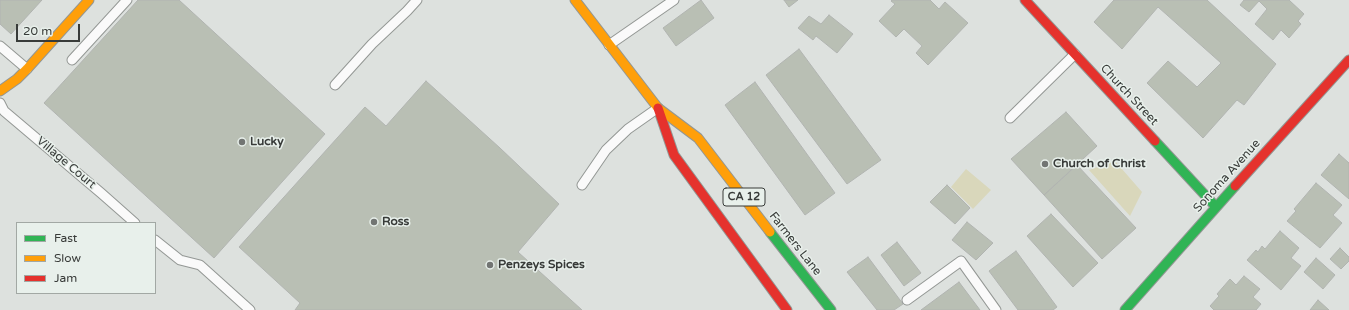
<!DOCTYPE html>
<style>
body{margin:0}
#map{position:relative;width:1349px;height:310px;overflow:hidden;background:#dde1de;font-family:"Varela Round",sans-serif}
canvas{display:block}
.legend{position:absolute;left:16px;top:222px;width:140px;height:72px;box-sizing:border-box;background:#e8f0eb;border:1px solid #a2a8a4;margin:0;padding:5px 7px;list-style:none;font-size:12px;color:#383b39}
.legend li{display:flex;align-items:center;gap:8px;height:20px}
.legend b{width:20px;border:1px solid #a2a8a4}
.scale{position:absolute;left:16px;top:24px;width:64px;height:18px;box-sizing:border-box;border:2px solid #383b39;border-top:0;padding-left:5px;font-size:12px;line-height:14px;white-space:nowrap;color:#383b39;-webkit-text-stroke:3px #e8f0eb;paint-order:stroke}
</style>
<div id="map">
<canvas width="1349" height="310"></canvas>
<ul class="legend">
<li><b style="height:5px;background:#30b455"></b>Fast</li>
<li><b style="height:5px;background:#ff9f0a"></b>Slow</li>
<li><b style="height:5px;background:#e5322d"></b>Jam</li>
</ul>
<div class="scale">20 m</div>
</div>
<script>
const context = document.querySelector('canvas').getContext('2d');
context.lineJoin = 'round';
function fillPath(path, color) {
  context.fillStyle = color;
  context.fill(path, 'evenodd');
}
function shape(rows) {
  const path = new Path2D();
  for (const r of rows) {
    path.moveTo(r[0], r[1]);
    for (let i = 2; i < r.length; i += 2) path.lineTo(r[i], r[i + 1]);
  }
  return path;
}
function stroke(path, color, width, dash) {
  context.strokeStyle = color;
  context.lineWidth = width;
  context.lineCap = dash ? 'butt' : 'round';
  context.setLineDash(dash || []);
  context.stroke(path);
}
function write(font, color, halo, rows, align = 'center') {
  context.font = font + ' "Varela Round",sans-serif';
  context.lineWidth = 3;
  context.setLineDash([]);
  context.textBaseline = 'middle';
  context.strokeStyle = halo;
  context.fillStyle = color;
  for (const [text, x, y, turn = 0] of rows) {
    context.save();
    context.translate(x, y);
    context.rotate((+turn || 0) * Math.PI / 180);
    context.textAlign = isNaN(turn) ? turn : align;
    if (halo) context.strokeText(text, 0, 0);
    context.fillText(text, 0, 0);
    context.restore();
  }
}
fillPath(shape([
 [1115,161,1142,192,1130,216,1089,170],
 [966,169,991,190,973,209,951,187]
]), '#d9d7bb');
const building = shape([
 [0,0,42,0,11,34,0,24,0,0],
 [138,0,179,0,325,134,214,258,44,103,138,0],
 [701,0,714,18,676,46,663,28,701,0],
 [784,0,798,0,789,7,784,0],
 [892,0,930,0,939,9,945,2,968,23,928,65,916,53,922,46,904,29,896,37,879,21,895,4,891,1,892,0],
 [1114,0,1207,0,1276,64,1244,105,1237,100,1203,138,1147,83,1168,61,1197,87,1221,63,1158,7,1122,49,1094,22,1114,0],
 [1244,0,1289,0,1304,14,1298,21,1301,24,1289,38,1281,30,1273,40,1255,24,1267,9,1259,1,1249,12,1240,5,1244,0],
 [829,15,853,34,837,53,816,36,813,40,798,28,809,16,821,24,829,15],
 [799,49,881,160,847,184,766,75,799,49],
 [426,81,500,148,559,204,518,252,582,310,295,310,300,303,239,247,365,107,386,126,426,81],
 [755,82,835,193,805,215,725,105,755,82],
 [1066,112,1097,146,1044,195,1011,159,1066,112],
 [1339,154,1349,163,1349,199,1321,175,1339,154],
 [1077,165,1136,228,1102,259,1044,195,1077,165],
 [1316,183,1342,205,1333,215,1342,223,1320,248,1287,221,1296,211,1294,209,1316,183],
 [947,185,970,208,955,224,930,202,947,185],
 [1051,214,1098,263,1073,287,1027,236,1051,214],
 [967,222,993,243,976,260,952,240,967,222],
 [1280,231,1299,248,1291,258,1301,266,1281,290,1247,260,1256,250,1258,252,1262,246,1265,249,1280,231],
 [897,242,921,273,904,286,881,255,897,242],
 [1340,248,1349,257,1349,261,1341,269,1330,259,1340,248],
 [1016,251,1057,307,1053,310,1018,310,989,271,1016,251],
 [868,257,903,304,894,310,877,310,847,272,868,257],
 [1316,258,1335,275,1323,289,1304,272,1316,258],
 [1244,276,1260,289,1253,297,1261,304,1256,310,1214,310,1210,306,1219,296,1217,294,1230,279,1236,285,1244,276],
 [959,282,980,310,921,310,959,282],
 [1318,300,1329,310,1310,310,1318,300]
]);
fillPath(building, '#b9bfb4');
stroke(building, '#b1b4b1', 1);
const lane = shape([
 [609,45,674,0],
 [0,46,27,69],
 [72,60,127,0],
 [335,85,372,44,407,11,417,0],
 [0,103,4,111,101,193,135,223],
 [1010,118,1075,54],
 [582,185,606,150,628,129,658,108],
 [155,240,180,260,200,265,250,310],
 [907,300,961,261,996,310]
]);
const fast = shape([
 [1155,141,1216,207],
 [770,232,831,310],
 [1125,310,1235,186]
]);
const slow = shape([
 [575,0,658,108,698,138,770,232],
 [0,91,17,79,27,69,89,0]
]);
const jam = shape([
 [1025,0,1155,141],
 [658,108,674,155,787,310],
 [1235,186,1349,60]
]);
stroke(lane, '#939794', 11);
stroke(fast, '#939794', 11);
stroke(slow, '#939794', 11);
stroke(jam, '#939794', 11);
stroke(lane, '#fafafa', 9);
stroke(fast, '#30b455', 9);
stroke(slow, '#ff9f0a', 9);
stroke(jam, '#e5322d', 9);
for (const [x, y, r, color] of [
 [242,142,4,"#727573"],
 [1045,164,4,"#727573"],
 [374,222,4,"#727573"],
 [490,265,4,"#727573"]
]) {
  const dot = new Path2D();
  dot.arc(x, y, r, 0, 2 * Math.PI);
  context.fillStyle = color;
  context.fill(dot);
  stroke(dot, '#e8f0eb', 1.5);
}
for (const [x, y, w] of [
 [744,197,42]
]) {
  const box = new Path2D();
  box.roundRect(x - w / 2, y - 9, w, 18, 3);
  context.fillStyle = '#e8f0eb';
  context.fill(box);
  stroke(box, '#383b39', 1);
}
write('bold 11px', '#383b39', null, [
 ["CA 12",744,197]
]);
write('12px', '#383b39', '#e8f0eb', [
 ["Church Street",1129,95,47],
 ["Village Court",66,163,40],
 ["Sonoma Avenue",1227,176,-48],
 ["Farmers Lane",795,244,52]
]);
write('bold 12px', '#383b39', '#e8f0eb', [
 ["Lucky",250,142],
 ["Church of Christ",1053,164],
 ["Ross",382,222],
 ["Penzeys Spices",498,265]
], 'left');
</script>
